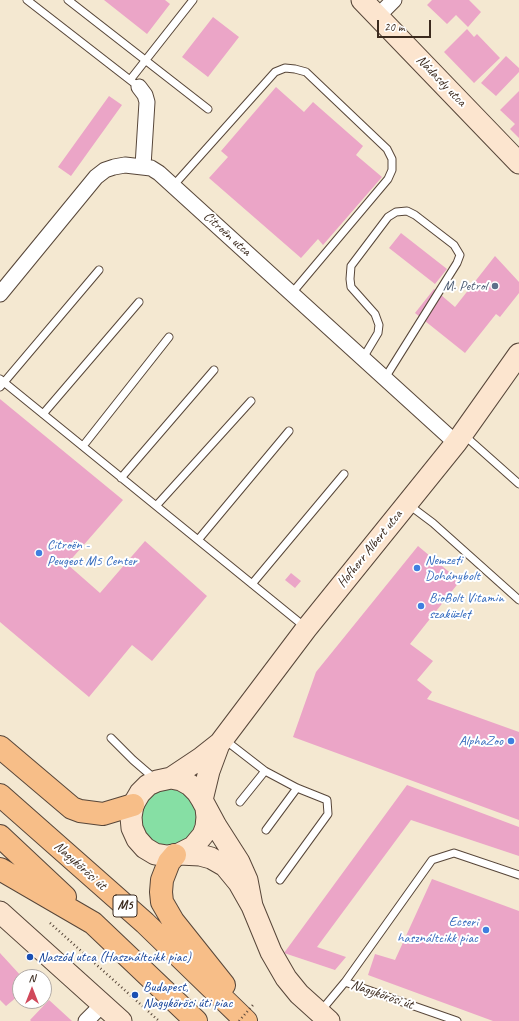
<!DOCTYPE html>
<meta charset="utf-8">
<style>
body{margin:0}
#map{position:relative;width:519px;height:1021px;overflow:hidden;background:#f4e8d1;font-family:Caveat,sans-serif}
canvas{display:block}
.north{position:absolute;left:12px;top:969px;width:40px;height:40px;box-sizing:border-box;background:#fff;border:1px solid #b1aaa5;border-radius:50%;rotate:0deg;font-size:11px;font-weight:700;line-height:16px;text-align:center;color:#3b2a1e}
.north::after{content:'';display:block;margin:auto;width:14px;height:18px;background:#d1495b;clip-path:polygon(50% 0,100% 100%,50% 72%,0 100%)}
.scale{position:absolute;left:377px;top:20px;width:54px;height:18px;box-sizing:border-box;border:2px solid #3b2a1e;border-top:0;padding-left:5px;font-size:12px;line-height:14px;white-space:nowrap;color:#3b2a1e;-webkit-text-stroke:3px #fff;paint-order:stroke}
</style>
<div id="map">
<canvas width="519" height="1021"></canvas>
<div class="north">N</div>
<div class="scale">20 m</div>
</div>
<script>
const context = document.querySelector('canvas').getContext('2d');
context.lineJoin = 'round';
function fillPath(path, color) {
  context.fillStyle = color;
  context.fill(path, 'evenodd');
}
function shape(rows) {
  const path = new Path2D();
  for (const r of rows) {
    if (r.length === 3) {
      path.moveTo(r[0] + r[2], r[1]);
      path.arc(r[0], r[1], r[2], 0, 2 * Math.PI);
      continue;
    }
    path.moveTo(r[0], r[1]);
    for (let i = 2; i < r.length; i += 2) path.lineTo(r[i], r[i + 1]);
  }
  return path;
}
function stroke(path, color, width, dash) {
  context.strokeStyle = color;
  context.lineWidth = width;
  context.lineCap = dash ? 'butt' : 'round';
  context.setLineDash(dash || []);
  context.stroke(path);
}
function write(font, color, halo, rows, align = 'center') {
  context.font = font + ' Caveat,sans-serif';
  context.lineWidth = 4;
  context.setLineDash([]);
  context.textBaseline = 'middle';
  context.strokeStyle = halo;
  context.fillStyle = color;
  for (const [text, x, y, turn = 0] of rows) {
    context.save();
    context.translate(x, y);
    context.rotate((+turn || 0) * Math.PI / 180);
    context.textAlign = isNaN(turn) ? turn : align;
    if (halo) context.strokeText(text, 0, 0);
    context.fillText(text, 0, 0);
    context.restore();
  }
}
fillPath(shape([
 [168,817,28]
]), '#86dfa4');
fillPath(shape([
 [104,0,165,0,170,4,147,34],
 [432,0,469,0,481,12,468,27,456,15,447,24,427,5],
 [213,17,239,37,208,77,182,57],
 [467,29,474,37,477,34,500,58,474,83,444,52],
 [506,56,519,68,519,72,496,96,481,83],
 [276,87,304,112,313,102,363,146,356,155,382,177,323,245,318,239,301,258,209,178,228,157,221,151],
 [519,91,519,138,510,129,515,124,500,110],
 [109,96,122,105,71,176,58,167],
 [401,233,447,269,435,284,389,248],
 [495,256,519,282,519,293,500,317,496,314,465,353,415,313,434,289,455,307],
 [0,399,123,500,67,564,100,593,145,541,207,596,152,661,132,645,89,697,0,622],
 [418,546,460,581,410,644,433,661,417,680,432,692,427,699,519,732,519,820,293,737,316,672],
 [291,573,301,581,295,588,285,580],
 [407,785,519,827,519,856,411,820,317,947,346,957,335,970,284,953],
 [432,879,519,911,519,1021,493,1021,368,975,375,954,395,960],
 [0,953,22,977,20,977,20,998,18,996,6,1006,0,1000],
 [49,1000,72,1021,31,1021,30,1020]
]), '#eba5c7');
const lane = shape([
 [27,0,139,87],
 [68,0,208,109],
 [130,80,193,0],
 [173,186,275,72,285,68,295,69,306,72,387,149,392,159,392,170,388,179,292,293],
 [363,358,378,333,379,325,375,314,351,287,350,279,351,266,388,217,396,212,407,211,415,215,454,245,460,255,457,263,385,378],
 [0,379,305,627],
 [0,387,99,270],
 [43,414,139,302],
 [464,435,519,484],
 [83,446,169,337],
 [121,478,214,370],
 [409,505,433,523,519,600],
 [156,506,251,401],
 [198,540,289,431],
 [252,584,344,474],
 [111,738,133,760,155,779],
 [225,740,265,771,297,788,327,800,328,814,280,880],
 [240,802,265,771],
 [266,830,297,788],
 [345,982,432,860,454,853,519,875],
 [320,1012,345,982,457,1021]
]);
const street = shape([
 [378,16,394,0],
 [139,87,145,95,147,102,143,166],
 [0,294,96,177,105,170,114,167,125,165,151,168,159,173,456,443],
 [86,1021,103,1004]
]);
const secondary = shape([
 [362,0,519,163],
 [171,778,201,758,220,743,306,629,456,443,519,354],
 [202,800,209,771,219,744],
 [179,854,193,847,203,835,206,827,207,817,206,808],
 [252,906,247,880,239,862,216,826,202,800,197,792,190,785,181,780,171,778,157,781,148,785,140,793,133,805,131,817,132,828,137,839,145,848,155,854,167,856,179,854,200,855,211,858,225,866,239,883,252,906,271,952,286,978,299,994,329,1021],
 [0,912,121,1021]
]);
const primary = shape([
 [0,747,72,808,80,811,103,814,133,805],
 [0,795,145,923,246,1021],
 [0,836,65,897],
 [175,855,169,862,162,880,161,892,162,902,173,921,224,985],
 [0,869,93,923,196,1021]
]);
stroke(lane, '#574639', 9);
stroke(street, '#574639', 17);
stroke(secondary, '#574639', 23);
stroke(primary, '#574639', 24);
stroke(shape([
 [50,923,159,1021]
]), '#574639', 2.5, [1, 3]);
stroke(lane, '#fff', 7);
stroke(street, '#fff', 15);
stroke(secondary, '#fce5cf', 21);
stroke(primary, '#f7be88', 22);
stroke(shape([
 [239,1021,253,1005]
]), '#574639', 2.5, [1, 3]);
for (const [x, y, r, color] of [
 [495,286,4,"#5c6f8a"],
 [39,553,4,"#3f7fe0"],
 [417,568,4,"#3f7fe0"],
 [421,606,4,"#3f7fe0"],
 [511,741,4,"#3f7fe0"],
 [486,930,4,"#3f7fe0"],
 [30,957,4,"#1a4fb4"],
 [135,995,4,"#1a4fb4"]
]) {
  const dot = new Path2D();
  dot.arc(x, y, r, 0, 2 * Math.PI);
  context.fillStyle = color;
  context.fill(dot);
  stroke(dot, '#fff', 1.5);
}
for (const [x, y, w] of [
 [125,906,24]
]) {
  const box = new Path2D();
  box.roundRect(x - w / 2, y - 11, w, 22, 3);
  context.fillStyle = '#fff';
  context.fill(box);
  stroke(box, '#3b2a1e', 1);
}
write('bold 13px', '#3b2a1e', null, [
 ["M5",125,906]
]);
write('14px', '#3b2a1e', '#fff', [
 ["Nádasdy utca",441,81,46],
 ["Citroën utca",227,234,42],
 ["Hofherr Albert utca",370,549,-51],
 ["Nagykőrösi út",80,866,42],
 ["Nagykőrösi út",382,995,19]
]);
write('14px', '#4e5e75', '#fff', [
 ["M. Petrol",487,286]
], 'right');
write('14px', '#366cbe', '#fff', [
 ["Citroën -",47,545],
 ["Peugeot M5 Center",47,561],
 ["Nemzeti",425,560],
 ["Dohánybolt",425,576],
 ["BioBolt Vitamin",429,598],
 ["szaküzlet",429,614],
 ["AlphaZoo",503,741,"right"],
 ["Ecseri",478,922,"right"],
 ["használtcikk piac",478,938,"right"]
], 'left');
write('14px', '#164399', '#fff', [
 ["Naszód utca (Használtcikk piac)",38,957],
 ["Budapest,",143,987],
 ["Nagykőrösi úti piac",143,1003]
], 'left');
</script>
